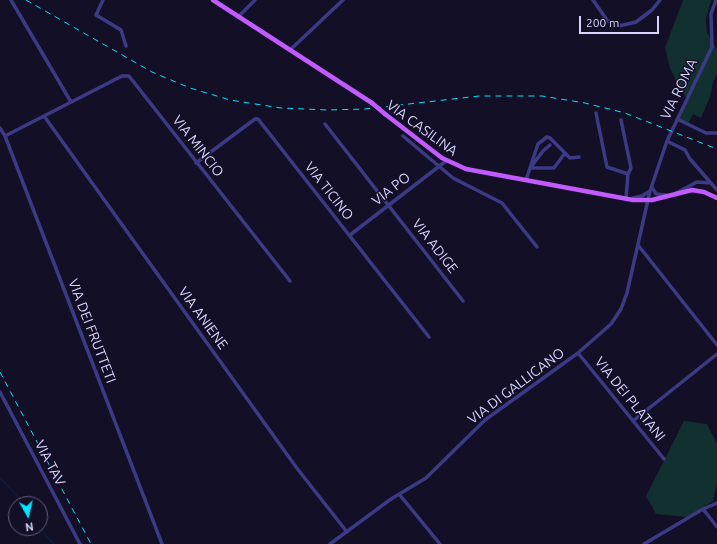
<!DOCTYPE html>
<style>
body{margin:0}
#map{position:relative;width:717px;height:544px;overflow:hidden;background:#130f26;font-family:Ubuntu,sans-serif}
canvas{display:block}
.north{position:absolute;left:8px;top:496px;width:40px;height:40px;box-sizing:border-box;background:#130f26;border:1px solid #625e7d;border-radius:50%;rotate:172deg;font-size:11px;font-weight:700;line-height:16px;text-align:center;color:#d9d4ff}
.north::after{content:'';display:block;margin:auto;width:14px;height:18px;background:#00e5ff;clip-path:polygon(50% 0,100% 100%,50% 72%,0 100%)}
.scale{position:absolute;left:579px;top:16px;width:80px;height:18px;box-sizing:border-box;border:2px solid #d9d4ff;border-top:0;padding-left:5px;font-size:12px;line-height:14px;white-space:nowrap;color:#d9d4ff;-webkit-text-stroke:3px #130f26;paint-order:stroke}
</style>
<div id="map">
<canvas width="717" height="544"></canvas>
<div class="north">N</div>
<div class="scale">200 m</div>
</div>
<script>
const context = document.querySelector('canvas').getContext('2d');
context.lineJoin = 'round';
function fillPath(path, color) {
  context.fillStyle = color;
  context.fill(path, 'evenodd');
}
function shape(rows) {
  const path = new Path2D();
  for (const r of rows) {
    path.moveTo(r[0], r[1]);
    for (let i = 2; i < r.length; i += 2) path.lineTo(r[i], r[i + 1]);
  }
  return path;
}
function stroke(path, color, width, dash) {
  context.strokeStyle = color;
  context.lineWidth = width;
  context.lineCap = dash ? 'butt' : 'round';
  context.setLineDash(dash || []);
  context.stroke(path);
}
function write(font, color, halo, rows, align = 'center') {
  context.font = font + ' Ubuntu,sans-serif';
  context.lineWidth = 3;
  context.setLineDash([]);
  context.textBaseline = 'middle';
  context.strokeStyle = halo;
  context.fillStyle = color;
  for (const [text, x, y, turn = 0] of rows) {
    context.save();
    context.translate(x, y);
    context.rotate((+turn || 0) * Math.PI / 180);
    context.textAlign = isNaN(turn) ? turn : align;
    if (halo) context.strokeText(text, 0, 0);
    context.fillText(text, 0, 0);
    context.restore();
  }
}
fillPath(shape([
 [683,0,711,0,706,19,707,33,717,49,717,74,713,82,710,97,701,118,693,114,688,124,679,119,688,100,681,91,670,68,665,48],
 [684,421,707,424,717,444,717,483,713,501,687,517,656,514,646,496]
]), '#12302f');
stroke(shape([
 [0,478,25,504],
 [40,526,47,537,54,544]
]), '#0c2248', 1);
stroke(shape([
 [11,0,71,102],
 [103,0,96,15,121,30,126,46],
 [593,0,607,20,612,24,619,26,636,22,652,10,660,0],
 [238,17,255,0],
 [290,50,343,0],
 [596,113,607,167,628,174],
 [44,116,296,467,347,532],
 [677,119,706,133,717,133],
 [621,120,631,168,628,174,626,198],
 [325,124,463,301],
 [0,128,5,136,162,544],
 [5,136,122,76,129,76,290,281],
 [403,136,453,178,502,203,537,247],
 [667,141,685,150,690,159,717,190],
 [565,153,570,158,579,157],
 [196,163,255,119,258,119,429,337],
 [531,167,543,151,550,145],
 [526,180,530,168,554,168,565,153,550,138,547,137,538,144,530,168],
 [652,187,656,194,666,195],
 [676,193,697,182,710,183],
 [633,198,642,196,650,191],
 [350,235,446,161],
 [638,245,717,345],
 [578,353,664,459],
 [0,392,80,544],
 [633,421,717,354],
 [399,494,440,544],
 [703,509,717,527],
 [330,544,391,499,426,478,485,420,578,353,611,324,621,309,627,293,650,191,667,141,712,47,711,14,716,0],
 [644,544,703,509,717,503]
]), '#3d3a85', 3.5);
stroke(shape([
 [213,0,372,103],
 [385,114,442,158,466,169,633,200,652,200,692,190,704,192,717,198]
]), '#c25bff', 4.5);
stroke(shape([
 [26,0,152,72,190,88,230,100,281,108,328,110,365,109,479,96,542,96,585,103,625,113,717,149],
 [0,372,91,544]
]), '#00e5ff', 1, [6, 5]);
stroke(shape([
 [372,103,385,114]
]), '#c25bff', 4.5);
write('14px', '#d9d4ff', '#130f26', [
 ["VIA ROMA",679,89,-64],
 ["VIA CASILINA",422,128,36],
 ["VIA MINCIO",198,146,52],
 ["VIA PO",391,189,-38],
 ["VIA TICINO",329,191,52],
 ["VIA ADIGE",435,246,52],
 ["VIA ANIENE",203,318,54],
 ["VIA DEI FRUTTETI",92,331,69],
 ["VIA DI GALLICANO",516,386,-37],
 ["VIA DEI PLATANI",630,399,51],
 ["VIA TAV",50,463,62]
]);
</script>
